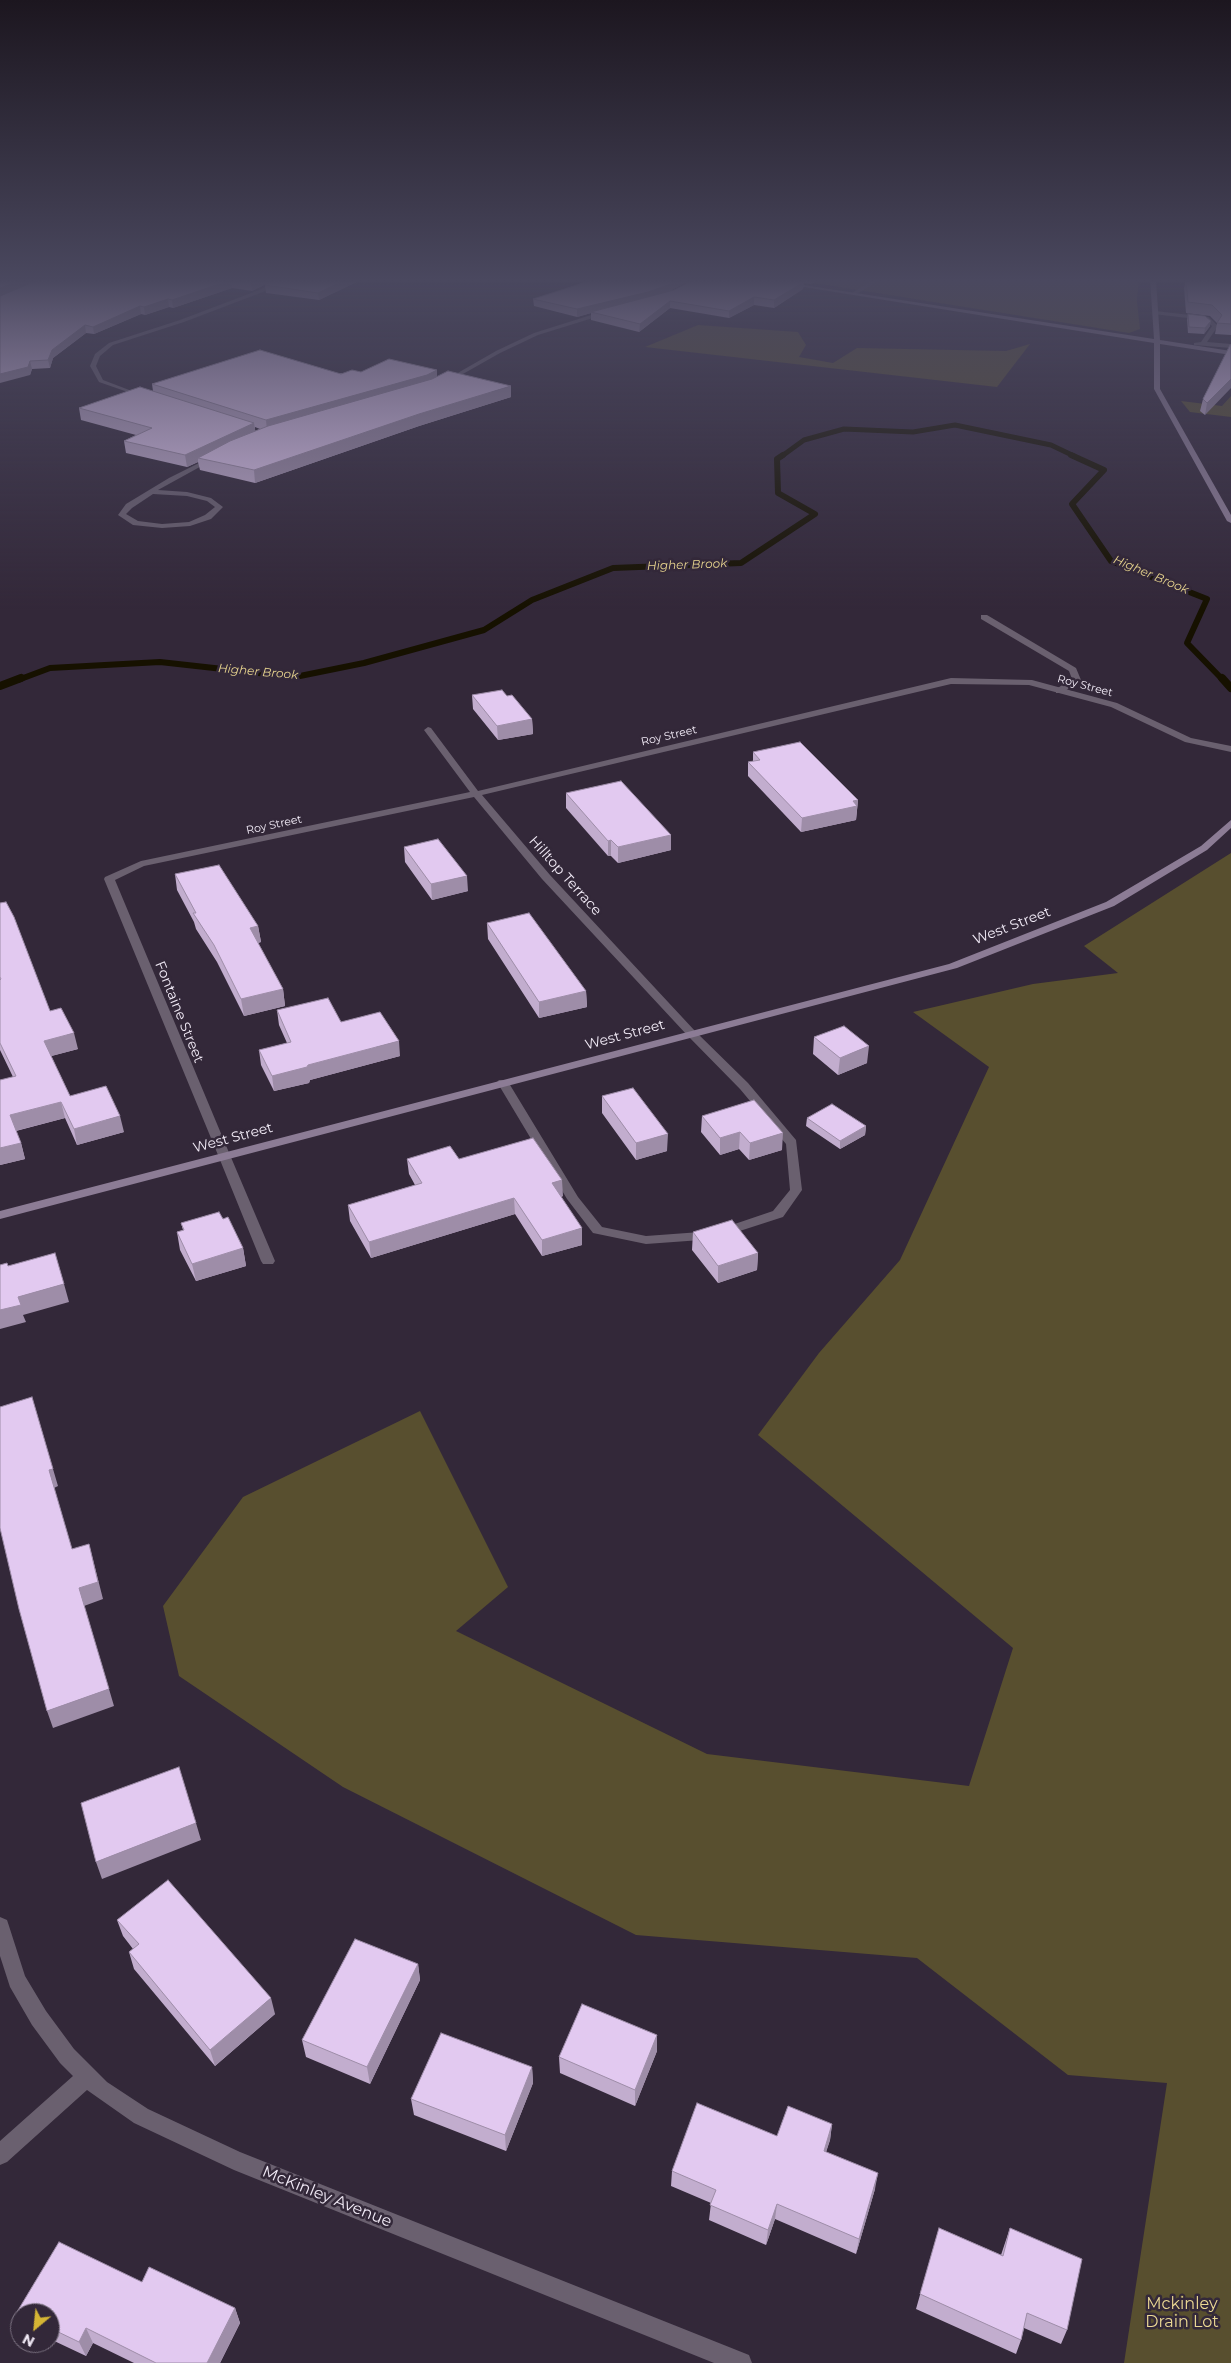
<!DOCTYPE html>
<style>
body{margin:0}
#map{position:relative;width:1231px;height:2363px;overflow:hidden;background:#332839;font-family:Montserrat,sans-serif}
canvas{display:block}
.north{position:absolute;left:10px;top:2303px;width:50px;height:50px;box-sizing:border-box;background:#332839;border:1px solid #7f7685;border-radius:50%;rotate:208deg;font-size:14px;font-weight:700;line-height:20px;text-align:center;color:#f2ebf7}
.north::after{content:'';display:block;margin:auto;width:18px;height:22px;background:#d5b534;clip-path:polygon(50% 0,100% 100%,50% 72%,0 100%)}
</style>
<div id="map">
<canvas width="1231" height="2363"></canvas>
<div class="north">N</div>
</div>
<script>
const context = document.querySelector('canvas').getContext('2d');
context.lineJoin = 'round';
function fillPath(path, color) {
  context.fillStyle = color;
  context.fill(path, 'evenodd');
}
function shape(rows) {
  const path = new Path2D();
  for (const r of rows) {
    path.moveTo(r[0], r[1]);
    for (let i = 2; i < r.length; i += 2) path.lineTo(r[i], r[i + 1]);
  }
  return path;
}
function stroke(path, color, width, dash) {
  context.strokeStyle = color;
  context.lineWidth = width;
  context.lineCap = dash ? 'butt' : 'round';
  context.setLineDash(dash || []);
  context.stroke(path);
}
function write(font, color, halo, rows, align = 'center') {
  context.font = font + ' Montserrat,sans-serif';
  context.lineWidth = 5;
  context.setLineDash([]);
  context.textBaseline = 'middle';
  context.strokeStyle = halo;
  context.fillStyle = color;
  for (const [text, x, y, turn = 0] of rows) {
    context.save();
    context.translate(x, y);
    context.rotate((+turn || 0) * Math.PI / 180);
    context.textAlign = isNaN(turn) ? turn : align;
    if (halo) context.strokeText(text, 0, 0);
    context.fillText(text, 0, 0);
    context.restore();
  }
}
fillPath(shape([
 [813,279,1139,279,1137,301,1140,329,1129,333,807,282],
 [698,325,798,332,806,345,799,357,833,363,857,348,1006,351,1030,344,997,387,645,347],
 [1231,396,1231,417,1190,412,1181,401,1222,406],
 [1231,853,1231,2363,1124,2363,1167,2083,1068,2075,917,1958,636,1935,343,1787,179,1676,163,1606,243,1497,420,1411,508,1587,456,1631,707,1754,969,1786,1013,1648,758,1435,819,1353,900,1260,989,1067,913,1012,1033,984,1118,973,1084,946]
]), '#584f2f');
stroke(shape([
 [782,456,804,440,844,429,913,432,955,425,1051,445,1074,456]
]), '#161100', 5);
stroke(shape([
 [1071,455,1104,470,1072,504,1111,561,1207,599,1187,643,1223,680],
 [18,680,50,668,160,662,295,677,364,663,484,630,532,600,613,568,741,563,815,514,778,493,777,459,783,455]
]), '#161100', 6);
stroke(shape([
 [1222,678,1231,688],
 [0,686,21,678]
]), '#161100', 8);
fillPath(shape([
 [875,279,881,279,855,295,850,294,875,279],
 [1155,311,1209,317,1218,326,1207,342,1231,344,1231,348,1194,345,1194,343,1201,342,1212,326,1205,320,1153,314,1155,311],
 [981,615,987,615,1076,668,1081,680,1062,693,1056,693,1056,689,1072,679,1069,671,981,619,981,615],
 [691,1030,695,1031,748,1083,796,1140,802,1190,783,1217,715,1239,646,1244,593,1233,567,1199,497,1082,499,1080,507,1080,578,1197,602,1227,646,1236,714,1231,773,1211,790,1190,786,1144,740,1089,687,1035,685,1033,691,1030],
 [224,1151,230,1155,275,1261,273,1264,263,1264,261,1261,218,1155,224,1151]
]), '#6a606f');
fillPath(shape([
 [281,279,288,279,263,292,184,322,113,345,100,356,96,366,103,380,145,396,145,398,99,382,90,366,95,354,109,343,180,320,259,290,281,279],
 [607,310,609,313,538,335,500,353,447,383,442,382,496,351,534,333,607,310],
 [211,457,216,458,158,490,187,492,211,498,223,507,211,519,190,526,162,528,133,525,118,515,126,504,169,478,211,457],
 [153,494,187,496,207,501,215,507,205,515,189,522,162,524,138,521,126,514,132,508,153,494],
 [951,678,1032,680,1117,703,1191,738,1231,746,1231,752,1185,742,1111,707,1029,685,951,684,482,795,550,875,695,1031,697,1033,691,1036,687,1035,542,879,474,797,144,866,115,880,230,1155,224,1159,218,1155,104,879,105,877,141,861,470,792,424,730,428,727,431,728,478,791,951,678],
 [0,1917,7,1920,9,1926,25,1976,46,2011,74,2049,107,2082,148,2109,240,2152,749,2355,752,2363,714,2363,234,2170,134,2123,87,2090,7,2162,0,2165,0,2141,73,2076,60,2063,32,2025,10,1987,0,1956,0,1917]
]), '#6a606f');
fillPath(shape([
 [753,279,765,279,1154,339,1150,279,1156,279,1160,340,1231,351,1231,355,1160,344,1160,389,1231,515,1231,523,1227,521,1154,389,1154,343,753,279],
 [1231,820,1231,828,1207,850,1114,906,957,968,0,1219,0,1211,949,964,1106,902,1201,846,1231,820]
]), '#8c7c95');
fillPath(shape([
 [0,279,363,279,319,300,266,293,265,285,274,280,252,291,232,288,173,308,169,307,145,315,141,314,94,334,86,333,53,358,50,368,32,369,30,375],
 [590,279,693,279,670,291,674,290,695,279,819,279,811,284,804,283,803,289,774,308,754,305,729,318,670,308,639,332,591,320,591,313,577,317,534,306,533,299,594,279],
 [1186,279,1231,279,1231,335,1215,334,1217,323,1210,316,1186,313,1184,288],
 [1188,314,1210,326,1204,334,1188,333,1187,320],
 [1231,345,1205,415,1200,411,1203,399],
 [361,372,437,377,511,397,419,426,255,483,200,470,198,462,187,467,126,453,124,441,136,435,81,420,79,408,153,391,152,384],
 [255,427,260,429,255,431],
 [472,695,507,696,532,719,533,734,498,740,473,709],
 [753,752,858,800,856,820,801,832,748,776,748,762,753,761],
 [566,793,671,835,671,850,618,863,611,856,608,856,566,808],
 [404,847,468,891,432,900,405,862],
 [175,874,258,926,261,942,258,943,283,989,285,1006,244,1016,217,962,196,929,194,922,177,890],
 [0,903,50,1011,78,1049,51,1056,70,1096,124,1132,77,1145,65,1118,16,1131,21,1143,25,1159,0,1165,13,1077,0,1050],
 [487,923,586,991,587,1007,539,1018,488,939],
 [277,1010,400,1056,310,1080,309,1083,274,1091,261,1065,259,1050,287,1043,279,1025],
 [814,1037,867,1063,838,1075,813,1054],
 [602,1096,667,1151,636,1160,602,1113],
 [702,1116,782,1150,749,1160,739,1149,720,1155,701,1132],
 [807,1118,866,1126,865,1135,840,1149,806,1126],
 [407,1159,459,1159,563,1196,561,1197,582,1245,542,1256,515,1214,371,1258,350,1221,348,1205,415,1185,409,1174],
 [181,1223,243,1248,246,1266,196,1281,180,1250,177,1232,183,1230],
 [693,1232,758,1253,757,1270,718,1283,692,1250],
 [117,1920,275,2014,215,2066,134,1969,129,1952,133,1949,123,1936],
 [418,1964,420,1980,370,2084,306,2057,302,2040],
 [657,2035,657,2051,635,2106,560,2073,559,2057],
 [532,2067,533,2083,506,2151,414,2115,411,2099],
 [832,2124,830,2140,826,2152,875,2189,856,2254,775,2219,766,2245,709,2220,711,2203,671,2186,672,2171,777,2136],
 [939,2228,1001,2255,1010,2228,1067,2330,1061,2344,1024,2328,1021,2340,1016,2354,916,2309],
 [142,2282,235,2308,240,2323,220,2363,134,2363,93,2343,86,2356,50,2339,50,2313,20,2313,20,2317,17,2312]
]), '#c2adce');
fillPath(shape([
 [24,279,43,279,0,296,0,288],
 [261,279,277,279,252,291,251,283],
 [347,279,363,279,319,300,318,293],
 [680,279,693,279,668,292,591,312,591,313,577,317,577,309],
 [811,279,819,279,811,284],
 [231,280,232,288,173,308,172,300],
 [804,282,803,289,774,308,774,300],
 [754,297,754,305,729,318,729,311],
 [168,299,169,307,145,315,144,307],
 [670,301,670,308,639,332,640,324],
 [140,306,141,314,94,334,93,327],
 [1211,321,1210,326,1204,334,1205,328],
 [85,325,86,333,53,358,50,368,48,360,52,350],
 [30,361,32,369,30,375,0,383,0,374],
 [437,370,437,380,267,431,266,420],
 [1231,379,1231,388,1205,415,1207,403],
 [511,386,511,397,419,426,255,483,254,470,419,414],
 [254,423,256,435,198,458,198,462,187,467,185,455],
 [532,719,533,734,498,740,497,726],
 [858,800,856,820,801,832,802,818],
 [671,835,671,850,618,863,618,847],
 [611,840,611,856,608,856,608,841],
 [467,876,468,891,432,900,431,884],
 [258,926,261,942,253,944,250,928],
 [283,989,285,1006,244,1016,241,999],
 [586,991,587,1007,539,1018,539,1002],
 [74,1033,78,1049,48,1057,44,1041],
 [399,1041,400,1056,310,1080,309,1083,274,1091,272,1076,308,1065],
 [869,1046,867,1063,838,1075,840,1058],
 [61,1102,65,1118,15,1131,10,1115],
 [120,1116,124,1132,77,1145,74,1129],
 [866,1126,865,1135,840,1149,840,1141],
 [740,1132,739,1149,720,1155,720,1138],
 [783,1133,782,1150,749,1160,750,1143],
 [668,1134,667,1151,636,1160,636,1143],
 [21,1143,25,1159,0,1165,0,1148],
 [562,1180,563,1196,552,1199,552,1183],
 [514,1198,515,1214,371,1258,369,1242],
 [582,1228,582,1245,542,1256,542,1240],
 [243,1248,246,1266,196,1281,192,1264],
 [758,1253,757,1270,718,1283,718,1266],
 [64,1284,69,1302,23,1315,26,1322,0,1329,0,1310,18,1297],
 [53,1469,58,1486,54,1488,49,1470],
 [89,1544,103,1599,84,1606,79,1588],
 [109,1689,114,1706,53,1728,47,1711],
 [196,1823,201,1840,102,1879,96,1862],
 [418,1964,420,1980,370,2084,367,2067],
 [271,1998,275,2014,215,2066,210,2050],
 [657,2035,657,2051,635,2106,635,2090],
 [532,2067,533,2083,506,2151,505,2135],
 [832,2124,830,2140,821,2167,824,2151],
 [878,2173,875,2189,856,2254,859,2239],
 [777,2204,775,2219,766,2245,768,2230],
 [235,2308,240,2323,220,2363,207,2363],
 [86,2328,93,2343,86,2356,79,2342]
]), '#9e8da8');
const building = shape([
 [0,279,24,279,0,288,0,279],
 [41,279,261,279,251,283,231,280,172,300,168,299,144,307,140,306,93,327,85,325,52,350,48,360,30,361,28,367,0,374,0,296,41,279],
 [277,279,347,279,318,293,265,285,277,279],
 [596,279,680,279,668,285,648,292,577,309,533,299,596,279],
 [695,279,786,279,804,282,774,300,754,297,729,311,670,301,640,324,591,312,674,290,695,279],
 [1186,279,1231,279,1231,324,1217,323,1222,315,1212,305,1188,302,1186,279],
 [1188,314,1205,316,1211,321,1205,328,1189,327,1188,314],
 [1230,345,1231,345,1231,379,1207,403,1203,399,1230,345],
 [260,350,341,374,352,370,361,372,389,359,437,370,427,375,266,420,152,384,260,350],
 [448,371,511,386,419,414,254,470,198,458,230,441,268,426,432,379,448,371],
 [140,387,254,423,185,455,124,441,152,428,79,408,140,387],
 [502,690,507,696,512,695,532,719,497,726,472,695,502,690],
 [800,742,858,800,853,801,857,806,802,818,748,762,760,760,753,752,800,742],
 [621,781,671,835,618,847,611,840,608,841,566,793,621,781],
 [438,839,467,876,431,884,404,847,438,839],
 [219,865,258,926,250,928,283,989,241,999,214,945,193,913,196,913,175,874,219,865],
 [6,902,14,917,50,1011,61,1008,74,1033,44,1041,70,1096,106,1086,120,1116,74,1129,61,1102,10,1115,21,1143,0,1148,0,1080,16,1076,0,1043,0,980,1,979,0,977,0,903,6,902],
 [529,913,586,991,539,1002,487,923,529,913],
 [328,998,341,1022,380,1012,399,1041,308,1065,307,1067,272,1076,259,1050,291,1042,277,1010,328,998],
 [844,1026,869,1046,840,1058,814,1037,844,1026],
 [633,1088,668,1134,636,1143,602,1096,633,1088],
 [754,1100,783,1133,750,1143,740,1132,720,1138,702,1116,754,1100],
 [832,1104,866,1126,840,1141,807,1118,832,1104],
 [533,1138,562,1180,552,1183,582,1228,542,1240,514,1198,369,1242,348,1205,422,1183,407,1159,450,1146,459,1159,533,1138],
 [219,1212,223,1219,228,1217,243,1248,192,1264,177,1232,184,1230,181,1223,219,1212],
 [732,1220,758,1253,718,1266,693,1232,732,1220],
 [55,1253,64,1284,18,1297,21,1305,0,1310,0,1265,7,1263,8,1266,55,1253],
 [32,1397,53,1469,49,1470,72,1549,89,1544,98,1582,79,1588,109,1689,47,1711,19,1609,0,1528,0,1407,32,1397],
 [179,1767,196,1823,96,1862,81,1803,179,1767],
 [168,1880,271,1998,210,2050,129,1952,139,1944,117,1920,168,1880],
 [355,1939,418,1964,367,2067,302,2040,355,1939],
 [582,2004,657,2035,635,2090,559,2057,582,2004],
 [441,2033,532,2067,505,2135,411,2099,441,2033],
 [697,2103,777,2136,788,2106,832,2124,824,2151,878,2173,859,2239,777,2204,768,2230,710,2205,716,2190,672,2171,697,2103],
 [939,2228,1003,2256,1010,2228,1082,2259,1067,2330,1027,2313,1021,2340,920,2294,939,2228],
 [59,2242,142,2282,149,2267,235,2308,207,2363,156,2363,86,2328,79,2342,50,2328,50,2313,20,2314,17,2312,59,2242]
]);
fillPath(building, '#e2c9f0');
stroke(building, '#9e8da8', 1);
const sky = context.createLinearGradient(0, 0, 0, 610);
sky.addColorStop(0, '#1c161f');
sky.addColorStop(0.46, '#4a485f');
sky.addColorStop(1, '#4a485f00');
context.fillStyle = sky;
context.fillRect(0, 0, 1231, 610);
write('11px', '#f2ebf7', '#332839', [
 ["Roy Street",1085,686,15],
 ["Roy Street",669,736,-13],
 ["Roy Street",274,825,-12]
]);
write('italic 12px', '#e6d38e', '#332839', [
 ["Higher Brook",687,565,-2],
 ["Higher Brook",1151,575,23],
 ["Higher Brook",258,672,5]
]);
write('14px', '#f2ebf7', '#332839', [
 ["Hilltop Terrace",565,876,48],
 ["West Street",1012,926,-21],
 ["Fontaine Street",179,1012,68],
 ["West Street",625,1035,-15],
 ["West Street",233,1138,-15]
]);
write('16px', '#f2ebf7', '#332839', [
 ["McKinley Avenue",327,2197,22]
]);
write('16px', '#ebd893', '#332839', [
 ["Mckinley",1182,2304],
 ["Drain Lot",1182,2322]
]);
</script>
